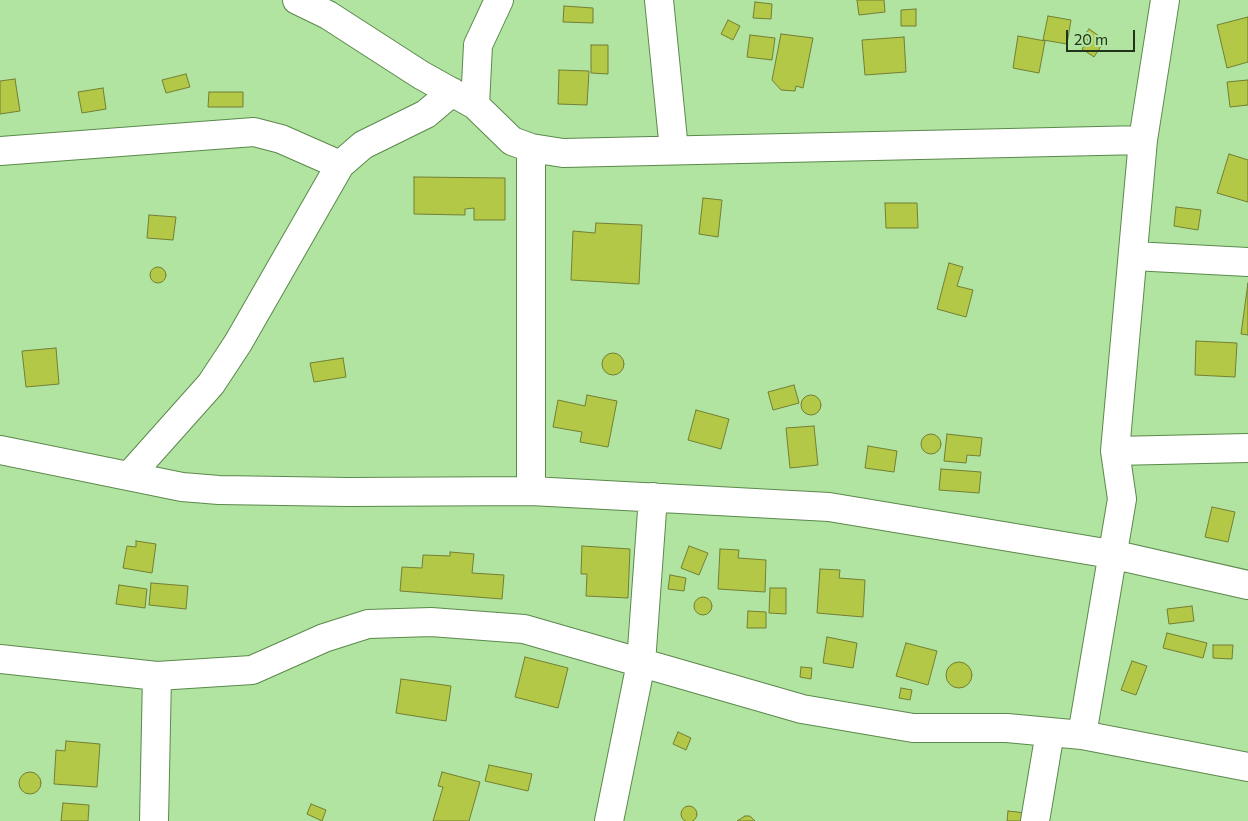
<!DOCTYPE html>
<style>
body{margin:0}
#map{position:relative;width:1248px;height:821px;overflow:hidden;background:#b1e3a1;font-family:Commissioner,sans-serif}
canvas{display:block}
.scale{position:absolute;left:1066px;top:30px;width:69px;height:22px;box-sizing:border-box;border:2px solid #21341a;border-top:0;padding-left:6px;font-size:15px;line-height:18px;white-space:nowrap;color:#21341a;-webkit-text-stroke:4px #b1e3a1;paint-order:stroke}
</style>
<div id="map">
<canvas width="1248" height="821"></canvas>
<div class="scale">20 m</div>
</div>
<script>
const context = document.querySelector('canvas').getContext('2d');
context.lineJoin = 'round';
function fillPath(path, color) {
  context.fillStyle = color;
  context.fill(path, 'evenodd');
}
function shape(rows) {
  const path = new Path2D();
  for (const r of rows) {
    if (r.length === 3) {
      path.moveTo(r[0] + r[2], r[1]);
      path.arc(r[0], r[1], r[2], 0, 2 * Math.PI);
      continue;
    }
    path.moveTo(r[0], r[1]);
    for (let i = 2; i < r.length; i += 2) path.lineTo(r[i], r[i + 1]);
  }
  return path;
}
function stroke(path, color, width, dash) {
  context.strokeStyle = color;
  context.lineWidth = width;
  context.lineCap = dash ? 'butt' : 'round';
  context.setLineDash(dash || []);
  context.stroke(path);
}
const building = shape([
 [857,0,884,0,885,12,859,15,857,0],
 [755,2,772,4,771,19,753,18,755,2],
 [564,6,593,8,593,23,563,22,564,6],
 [916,9,916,26,901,26,901,10,916,9],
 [1048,16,1071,20,1067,44,1043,40,1048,16],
 [1248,17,1248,62,1227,68,1217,25,1248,17],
 [728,20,740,26,733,40,721,34,728,20],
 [1089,29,1105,40,1094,57,1082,49,1088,40,1083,37,1089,29],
 [781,34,813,38,803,88,796,86,795,91,781,90,772,80,781,34],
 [750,35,775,38,772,60,747,57,750,35],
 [1018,36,1045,41,1039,73,1013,68,1018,36],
 [904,37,906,72,865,75,862,40,904,37],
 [591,45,608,45,608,74,591,73,591,45],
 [559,70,589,71,587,105,558,104,559,70],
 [186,74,190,87,166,93,162,80,186,74],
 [15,79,20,111,0,114,0,81,15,79],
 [1248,80,1248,105,1230,107,1227,82,1248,80],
 [103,88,106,109,82,113,78,92,103,88],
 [209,92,243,92,243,107,208,107,209,92],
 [1229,154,1248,160,1248,202,1217,193,1229,154],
 [414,177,505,178,505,220,474,220,474,208,465,209,465,215,414,214,414,177],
 [703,198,722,200,718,237,699,234,703,198],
 [885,203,917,203,918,228,886,228,885,203],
 [1176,207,1201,210,1198,230,1174,226,1176,207],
 [149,215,176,217,173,240,147,238,149,215],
 [596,223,642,225,639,284,571,280,573,231,595,233,596,223],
 [949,263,963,267,957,286,973,290,966,317,937,309,949,263],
 [158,275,8],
 [1248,283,1248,335,1241,334,1248,283],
 [1196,341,1237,343,1235,377,1195,375,1196,341],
 [56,348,59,384,26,387,22,351,56,348],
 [613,364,11],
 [343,358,346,377,314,382,310,363,343,358],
 [794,385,799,403,773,410,768,392,794,385],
 [811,405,10],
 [587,395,617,401,608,447,580,442,582,432,553,427,558,400,585,406,587,395],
 [696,410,729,419,721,449,688,440,696,410],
 [814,426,818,465,790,468,786,428,814,426],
 [931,444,10],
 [947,434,982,438,980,456,967,455,966,463,944,461,947,434],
 [868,446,897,451,894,472,865,468,868,446],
 [941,469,981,472,979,493,939,490,941,469],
 [1212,507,1235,512,1228,542,1205,537,1212,507],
 [136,541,156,544,152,573,123,568,127,546,136,547,136,541],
 [582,546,630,549,628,598,586,596,587,574,581,574,582,546],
 [689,546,708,553,699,575,681,568,689,546],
 [720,549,739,550,738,558,766,560,765,592,718,589,720,549],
 [450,552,474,554,472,573,504,575,502,599,400,591,402,567,422,568,423,555,450,556,450,552],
 [820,569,840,570,839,578,865,580,863,617,817,613,820,569],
 [670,575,686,578,684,591,668,589,670,575],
 [151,583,188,586,186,609,149,605,151,583],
 [119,585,147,589,145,608,116,604,119,585],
 [770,588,786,588,786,614,769,613,770,588],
 [703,606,9],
 [1192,606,1194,621,1169,624,1167,609,1192,606],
 [748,611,766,612,766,628,747,628,748,611],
 [1167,633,1207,643,1203,658,1163,648,1167,633],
 [827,637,857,643,853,668,823,663,827,637],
 [906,643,937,651,928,685,896,676,906,643],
 [1213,645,1233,645,1232,659,1213,658,1213,645],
 [525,657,568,668,558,708,515,697,525,657],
 [1132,661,1147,666,1136,695,1121,690,1132,661],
 [959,675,13],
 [801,667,812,668,811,679,800,677,801,667],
 [401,679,451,686,446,721,396,713,401,679],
 [901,688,912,690,910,700,899,698,901,688],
 [678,732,691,738,686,750,673,744,678,732],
 [66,741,100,744,97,787,54,784,56,750,65,751,66,741],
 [489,765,532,774,528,791,485,781,489,765],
 [442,772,480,782,469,821,433,821,443,787,438,786,442,772],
 [30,783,11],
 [63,803,89,805,88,821,61,821,63,803],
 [311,804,326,810,322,821,307,814,311,804],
 [689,814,8],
 [1008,811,1035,814,1034,821,1007,821,1008,811],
 [745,816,750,816,755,821,737,821,745,816]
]);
fillPath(building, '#b3c847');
stroke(building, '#727f33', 1);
const minor = shape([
 [297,0,328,15,421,75,475,105,512,141,531,148,563,153,1143,140],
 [659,0,674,150],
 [475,105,478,45,499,0],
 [0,151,254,132,281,139,340,165],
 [1133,256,1248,262],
 [0,450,182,487,219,490,348,492,531,491,829,507,1111,554,1248,585],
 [1115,451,1248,448],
 [129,476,211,384,238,343,340,165,363,145,426,114,452,92],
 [531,491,531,148],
 [0,659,157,676,252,670,324,638,368,624,431,622,524,629,802,709,913,728,1007,728,1082,735,1248,767],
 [1082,735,1122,499,1115,451,1143,140,1165,0],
 [154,821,157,676],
 [609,821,641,663,653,497],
 [1035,821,1050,732]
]);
stroke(minor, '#5b894c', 30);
stroke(minor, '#fff', 28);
</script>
